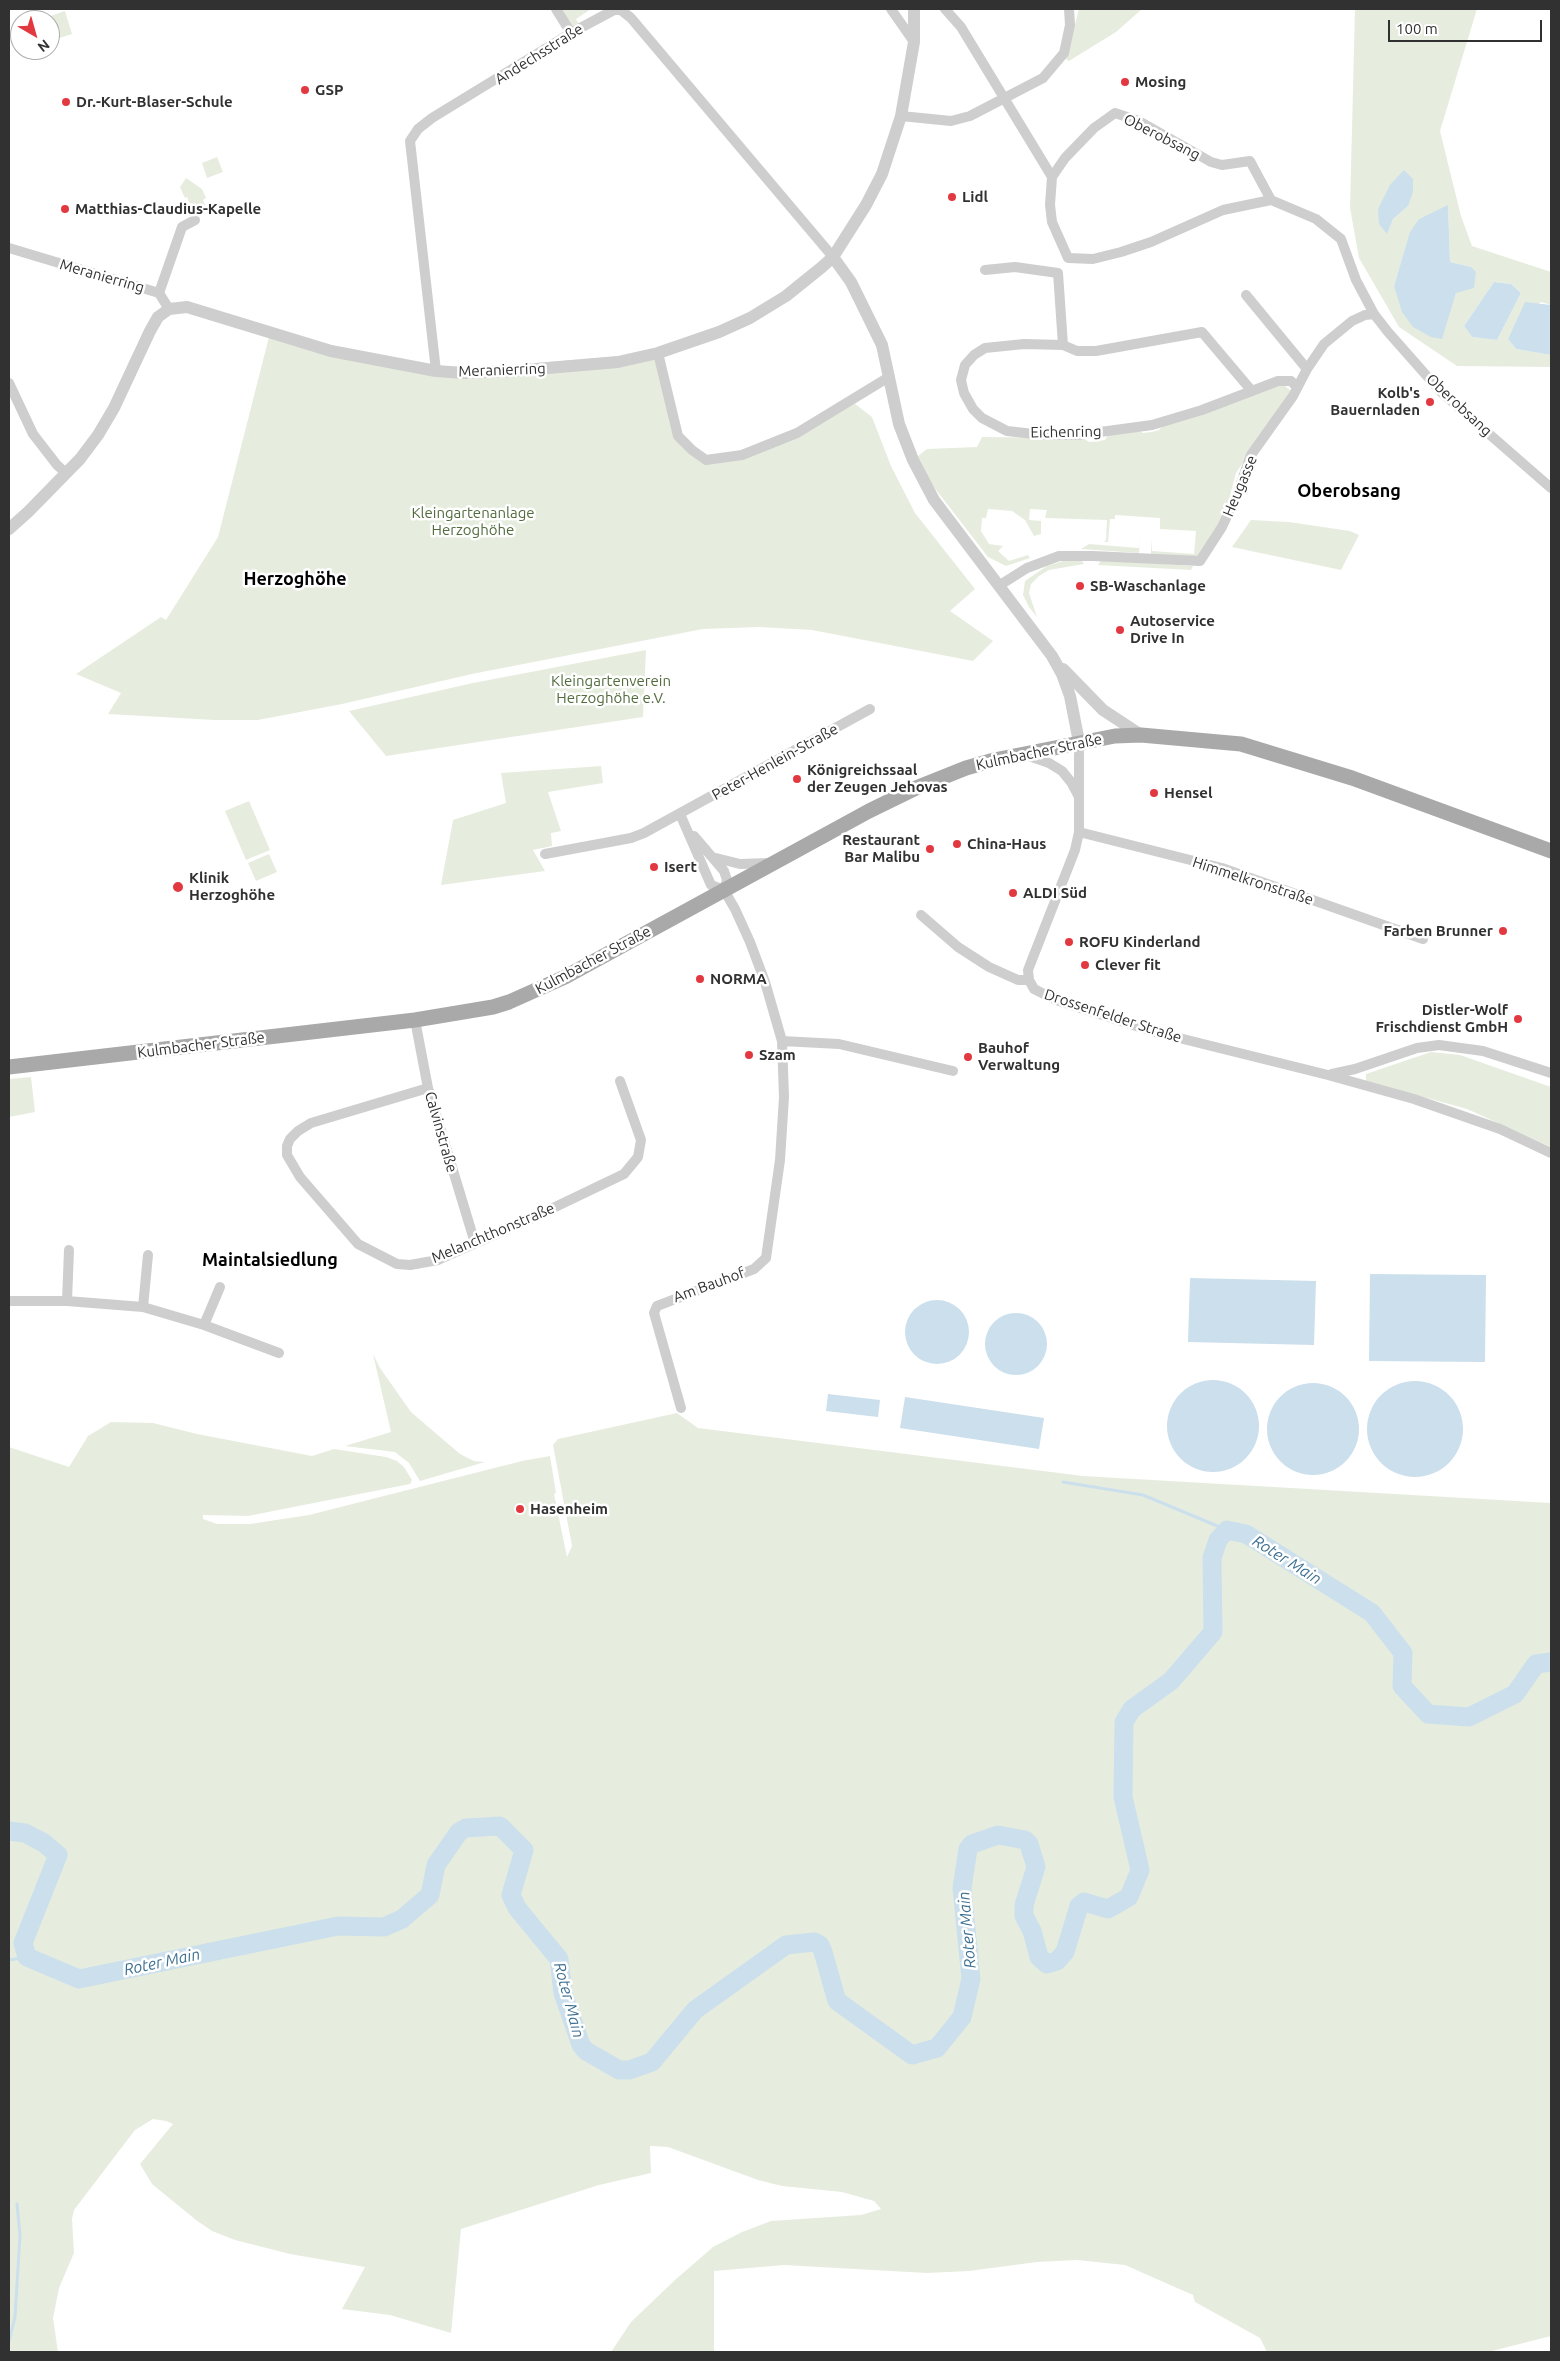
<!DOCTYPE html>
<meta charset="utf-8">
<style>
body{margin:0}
#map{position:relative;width:1560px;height:2361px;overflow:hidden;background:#fff;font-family:Ubuntu,sans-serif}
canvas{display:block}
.frame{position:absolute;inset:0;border:10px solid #313131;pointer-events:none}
.north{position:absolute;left:10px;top:10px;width:50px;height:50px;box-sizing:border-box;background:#fff;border:1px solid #adadad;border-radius:50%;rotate:142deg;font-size:14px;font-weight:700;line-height:20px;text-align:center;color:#313131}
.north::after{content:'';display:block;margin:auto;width:18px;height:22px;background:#e23840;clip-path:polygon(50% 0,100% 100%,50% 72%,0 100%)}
.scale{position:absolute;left:1388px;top:20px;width:154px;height:22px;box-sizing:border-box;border:2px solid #313131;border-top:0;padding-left:6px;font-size:15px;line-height:18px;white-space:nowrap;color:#313131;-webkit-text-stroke:4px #fff;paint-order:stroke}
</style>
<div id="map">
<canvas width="1560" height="2361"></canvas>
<div class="frame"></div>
<div class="north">N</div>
<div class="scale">100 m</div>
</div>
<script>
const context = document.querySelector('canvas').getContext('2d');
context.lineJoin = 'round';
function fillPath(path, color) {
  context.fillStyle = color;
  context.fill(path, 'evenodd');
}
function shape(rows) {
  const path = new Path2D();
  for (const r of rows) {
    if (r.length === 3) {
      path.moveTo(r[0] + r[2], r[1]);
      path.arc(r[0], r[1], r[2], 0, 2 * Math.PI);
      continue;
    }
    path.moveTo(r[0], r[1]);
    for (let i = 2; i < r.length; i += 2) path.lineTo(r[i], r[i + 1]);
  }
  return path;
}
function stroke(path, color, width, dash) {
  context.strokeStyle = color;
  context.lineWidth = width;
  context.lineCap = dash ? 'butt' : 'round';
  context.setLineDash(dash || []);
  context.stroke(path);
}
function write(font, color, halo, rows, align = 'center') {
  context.font = font + ' Ubuntu,sans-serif';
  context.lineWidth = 5;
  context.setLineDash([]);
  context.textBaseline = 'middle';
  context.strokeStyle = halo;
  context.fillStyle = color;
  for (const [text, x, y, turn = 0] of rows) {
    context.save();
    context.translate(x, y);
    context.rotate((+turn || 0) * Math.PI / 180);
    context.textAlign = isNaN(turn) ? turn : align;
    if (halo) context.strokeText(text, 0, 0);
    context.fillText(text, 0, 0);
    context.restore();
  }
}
fillPath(shape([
 [556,9,591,9,576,19,581,28,571,33],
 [1079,9,1142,9,1116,32,1069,61,1066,59],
 [1355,9,1477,9,1440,131,1461,216,1472,246,1551,272,1551,305,1541,302,1515,325,1508,339,1516,349,1551,355,1551,367,1457,366,1399,327,1359,258,1350,208],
 [1404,170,1408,206,1393,219,1387,233],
 [1448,206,1450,262,1471,267,1456,293,1451,307,1394,286,1405,250,1419,219],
 [1494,282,1511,284,1521,293,1497,340,1472,337,1464,326],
 [65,11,72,34,50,41,50,20,39,20],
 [217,157,223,172,207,178,202,163],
 [186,178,202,189,206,198,203,200,206,207,195,211,192,203,190,204,187,197,185,198,180,187],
 [270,333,436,371,658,353,678,436,706,460,742,455,797,433,850,400,872,417,891,466,915,513,975,589,950,611,993,641,973,661,812,630,759,627,703,629,472,674,342,704,258,720,214,720,108,714,121,693,76,674,161,617,166,620,218,537],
 [1278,384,1284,385,1291,391,1236,473,1224,518,1201,554,1196,557,1151,554,1151,539,1152,551,1194,554,1196,531,1160,529,1160,518,1115,515,1115,519,1110,519,1108,542,1104,542,1106,540,1107,520,1045,518,1047,510,1030,509,1029,520,1041,521,1041,534,1034,536,1025,520,1012,511,988,509,986,518,982,518,981,531,989,544,1003,546,998,551,1009,561,1028,555,1030,558,1006,566,988,557,913,460,927,449,977,447,982,437,1083,438,1089,442,1105,440,1108,435,1138,430,1143,433,1152,432,1159,430,1163,425],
 [1251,520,1289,522,1350,531,1359,535,1341,570,1232,547],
 [1140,539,1139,553,1081,549,1089,544,1139,548],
 [1081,559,1084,564,1049,570,1039,576,1031,584,1029,593,1037,617,1029,607,1023,595,1025,581,1047,566,1066,560],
 [1101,560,1193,566,1191,570,1098,565],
 [646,650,643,717,386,756,349,711,473,683],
 [601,766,603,783,548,792,561,831,551,833,552,846,533,850,545,871,441,885,453,820,506,803,501,773],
 [249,801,270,850,246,860,225,811],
 [269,854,277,872,256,881,248,863],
 [1431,1052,1460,1055,1551,1087,1551,1147,1467,1109,1366,1081,1366,1074],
 [31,1077,35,1112,9,1117,9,1079],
 [373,1354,380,1368,411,1412,460,1454,474,1461,485,1462,420,1481,409,1463,395,1452,345,1446,391,1432],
 [677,1413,698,1428,1083,1476,1551,1503,1551,2336,1488,2352,1267,2352,1260,2338,1195,2302,1193,2295,1125,2265,1077,2260,1037,2262,969,2271,927,2273,784,2265,714,2271,714,2352,611,2352,631,2322,675,2280,713,2247,742,2232,771,2221,861,2215,881,2209,874,2201,842,2192,782,2186,758,2180,668,2147,650,2146,651,2173,599,2185,461,2229,451,2333,390,2315,342,2309,365,2267,290,2254,235,2240,212,2231,196,2220,152,2184,140,2164,173,2124,166,2121,153,2119,135,2130,74,2210,72,2219,74,2253,59,2288,53,2318,58,2352,9,2352,9,1447,69,1467,88,1436,111,1422,153,1423,197,1434,312,1456,334,1449,386,1457,397,1461,404,1467,412,1480,410,1484,248,1516,203,1515,203,1519,217,1524,250,1524,309,1515,522,1461,550,1456,556,1493,554,1494,567,1557,572,1546,553,1445,558,1439]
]), '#e6eddf');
fillPath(shape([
 [1404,170,1413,179,1413,192,1408,206,1393,219,1387,234,1379,224,1378,209,1390,185],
 [1448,205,1450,262,1471,267,1476,272,1474,288,1456,293,1442,339,1431,337,1413,327,1402,312,1394,286,1410,232,1419,219],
 [1494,282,1511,284,1521,293,1497,340,1472,337,1464,326],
 [1525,302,1551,305,1551,355,1516,349,1508,339],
 [1370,1274,1486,1275,1485,1362,1369,1361],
 [1190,1278,1316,1281,1314,1345,1188,1342],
 [937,1332,32],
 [1016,1344,31],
 [1213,1426,46],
 [1415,1429,48],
 [1313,1429,46],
 [828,1394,880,1400,878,1417,826,1411],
 [905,1397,1044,1418,1039,1449,900,1428]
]), '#ccdfec');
stroke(shape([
 [1063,1482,1143,1495,1227,1530],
 [9,1960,27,1957],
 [9,2341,15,2317,20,2235,17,2204]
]), '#ccdfec', 3);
stroke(shape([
 [9,1831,25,1833,44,1843,58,1855,23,1943,27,1957,79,1979,338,1926,384,1927,402,1919,430,1895,436,1865,459,1832,466,1828,500,1826,524,1850,511,1895,517,1908,559,1959,563,1993,581,2045,586,2051,619,2070,629,2070,652,2062,695,2010,786,1945,814,1942,820,1945,823,1952,837,2001,912,2055,937,2048,962,2017,971,1979,962,1888,968,1849,972,1844,998,1835,1025,1840,1029,1844,1036,1867,1024,1905,1024,1916,1032,1931,1039,1957,1047,1964,1057,1961,1065,1952,1079,1906,1084,1902,1108,1909,1129,1897,1140,1870,1123,1797,1124,1722,1132,1709,1171,1681,1213,1632,1212,1558,1218,1540,1227,1530,1246,1534,1372,1613,1403,1653,1402,1686,1428,1714,1469,1717,1515,1694,1536,1664,1551,1662]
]), '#ccdfec', 19);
stroke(shape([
 [556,9,571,33],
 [891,9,914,42],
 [945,9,961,27,1052,177],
 [901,116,951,121,970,116,1043,78,1064,53,1070,25,1069,9],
 [1271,200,1250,161,1222,165,1211,162,1139,121,1115,113,1094,128,1065,158,1052,177,1050,205,1052,222,1068,258,1093,259,1121,252,1151,242,1223,210,1271,200,1316,219,1341,239,1356,280,1374,314,1388,332,1441,392,1551,488],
 [9,248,159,293,169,309],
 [985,270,1015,267,1058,273],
 [1058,273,1063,345],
 [159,293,182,227,195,220],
 [1246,295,1307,369],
 [658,353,678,436,692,450,706,460,742,455,797,433,889,377],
 [436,371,410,141,418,129,432,118,571,33,614,10,621,10,631,18,833,257],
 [9,383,33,434,57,465,66,473],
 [1251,390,1202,332,1096,351,1077,351,1063,345,1024,344,985,348,974,355,965,365,961,380,964,393,973,409,982,418,1007,431,1043,435,1078,435,1152,425,1202,410,1278,381,1291,381,1297,387],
 [1000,585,1027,568,1059,556,1093,556,1200,561,1222,527,1236,497,1251,455,1293,396,1307,369,1324,344,1352,321,1365,315,1374,314],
 [1079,742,1079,832,1075,850,1028,970,1029,980,1034,989,1056,1000,1155,1032,1328,1075,1414,1099,1500,1129,1551,1153],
 [1026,755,1049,763,1062,771,1071,782,1079,797],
 [680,814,711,885,724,890],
 [1079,832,1222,868,1423,939],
 [694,836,724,871,727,880,724,890],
 [545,854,631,838,644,833,870,709],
 [716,858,740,864,770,863],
 [921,915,958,947,989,967,1018,980,1029,980],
 [415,1020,428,1088,475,1243],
 [782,1041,839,1044,953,1071],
 [1332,1074,1355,1069,1417,1048,1439,1045,1483,1051,1551,1073],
 [428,1088,311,1123,298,1131,290,1139,287,1146,287,1155,300,1177,358,1244,397,1264,410,1265,438,1260,528,1220,624,1174,638,1157,641,1140,620,1081],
 [9,1301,67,1301,143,1307,204,1325,279,1353],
 [67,1301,69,1250],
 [143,1307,148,1255],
 [204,1325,220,1287],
 [681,1408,654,1313,657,1306,754,1269,766,1258,780,1160,784,1097,782,1041,765,982,750,942,735,909,724,890]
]), '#cecece', 10);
stroke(shape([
 [833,257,851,282,882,345,899,424,913,460,934,500,1052,656,1062,674,1070,696,1079,742],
 [9,529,28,512,80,459,98,435,114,408,150,331,158,317,169,309,187,307,331,351,436,371,464,373,513,371,618,362,658,353,719,332,750,318,786,296,822,267,833,257,866,205,882,174,901,116,914,42,914,9],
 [1063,669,1103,710,1141,735]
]), '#cecece', 12);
stroke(shape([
 [9,1067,415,1020,493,1007,509,1002,565,977,869,811,916,788,966,768,994,760,1115,736,1141,735,1241,744,1352,778,1551,851]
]), '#a9a9a9', 15);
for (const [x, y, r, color] of [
 [1125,82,5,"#e23840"],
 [305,90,5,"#e23840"],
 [66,102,5,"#e23840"],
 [952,197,5,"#e23840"],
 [65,209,5,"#e23840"],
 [1430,402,5,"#e23840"],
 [1080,586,5,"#e23840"],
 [1120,630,5,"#e23840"],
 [797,779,5,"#e23840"],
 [1154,793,5,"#e23840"],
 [957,844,5,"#e23840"],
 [930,849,5,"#e23840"],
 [654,867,5,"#e23840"],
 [178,887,6,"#e23840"],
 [1013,893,5,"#e23840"],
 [1503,931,5,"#e23840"],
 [1069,942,5,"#e23840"],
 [1085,965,5,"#e23840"],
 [700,979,5,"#e23840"],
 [1518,1019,5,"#e23840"],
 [749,1055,5,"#e23840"],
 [968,1057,5,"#e23840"],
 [520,1509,5,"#e23840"]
]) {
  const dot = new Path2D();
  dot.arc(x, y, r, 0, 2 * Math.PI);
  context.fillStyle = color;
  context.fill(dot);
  stroke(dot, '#fff', 2);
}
write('15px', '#313131', '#fff', [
 ["Andechsstraße",539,54,-32],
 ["Oberobsang",1162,137,27],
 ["Meranierring",102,276,16],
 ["Meranierring",502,370,-2],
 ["Oberobsang",1459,405,43],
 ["Eichenring",1066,432,-1],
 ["Heugasse",1240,486,-67],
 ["Kulmbacher Straße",1039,752,-12],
 ["Peter-Henlein-Straße",775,762,-29],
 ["Himmelkronstraße",1253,881,18],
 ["Kulmbacher Straße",593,960,-28],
 ["Drossenfelder Straße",1113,1016,18],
 ["Kulmbacher Straße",201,1045,-7],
 ["Calvinstraße",441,1132,74],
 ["Melanchthonstraße",493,1233,-23],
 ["Am Bauhof",709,1285,-20]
]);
write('bold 15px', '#313131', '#fff', [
 ["Mosing",1135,82],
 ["GSP",315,90],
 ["Dr.-Kurt-Blaser-Schule",76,102],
 ["Lidl",962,197],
 ["Matthias-Claudius-Kapelle",75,209],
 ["Kolb's",1420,393,"right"],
 ["Bauernladen",1420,410,"right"],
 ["SB-Waschanlage",1090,586],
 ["Autoservice",1130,621],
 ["Drive In",1130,638],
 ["Königreichssaal",807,770],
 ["der Zeugen Jehovas",807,787],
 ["Hensel",1164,793],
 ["Restaurant",920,840,"right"],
 ["Bar Malibu",920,857,"right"],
 ["China-Haus",967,844],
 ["Isert",664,867],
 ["Klinik",189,878],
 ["Herzoghöhe",189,895],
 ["ALDI Süd",1023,893],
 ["Farben Brunner",1493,931,"right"],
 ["ROFU Kinderland",1079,942],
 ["Clever fit",1095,965],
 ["NORMA",710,979],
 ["Distler-Wolf",1508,1010,"right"],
 ["Frischdienst GmbH",1508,1027,"right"],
 ["Bauhof",978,1048],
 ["Verwaltung",978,1065],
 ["Szam",759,1055],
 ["Hasenheim",530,1509]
], 'left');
write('15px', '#536c3e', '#fff', [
 ["Kleingartenanlage",473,513],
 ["Herzoghöhe",473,530],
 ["Kleingartenverein",611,681],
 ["Herzoghöhe e.V.",611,698]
]);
write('italic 16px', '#3f7092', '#fff', [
 ["Roter Main",1287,1560,32],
 ["Roter Main",967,1930,-95],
 ["Roter Main",162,1962,-12],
 ["Roter Main",569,2000,75]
]);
write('bold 18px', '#000', '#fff', [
 ["Oberobsang",1349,491],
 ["Herzoghöhe",295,579],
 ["Maintalsiedlung",270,1260]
]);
</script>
